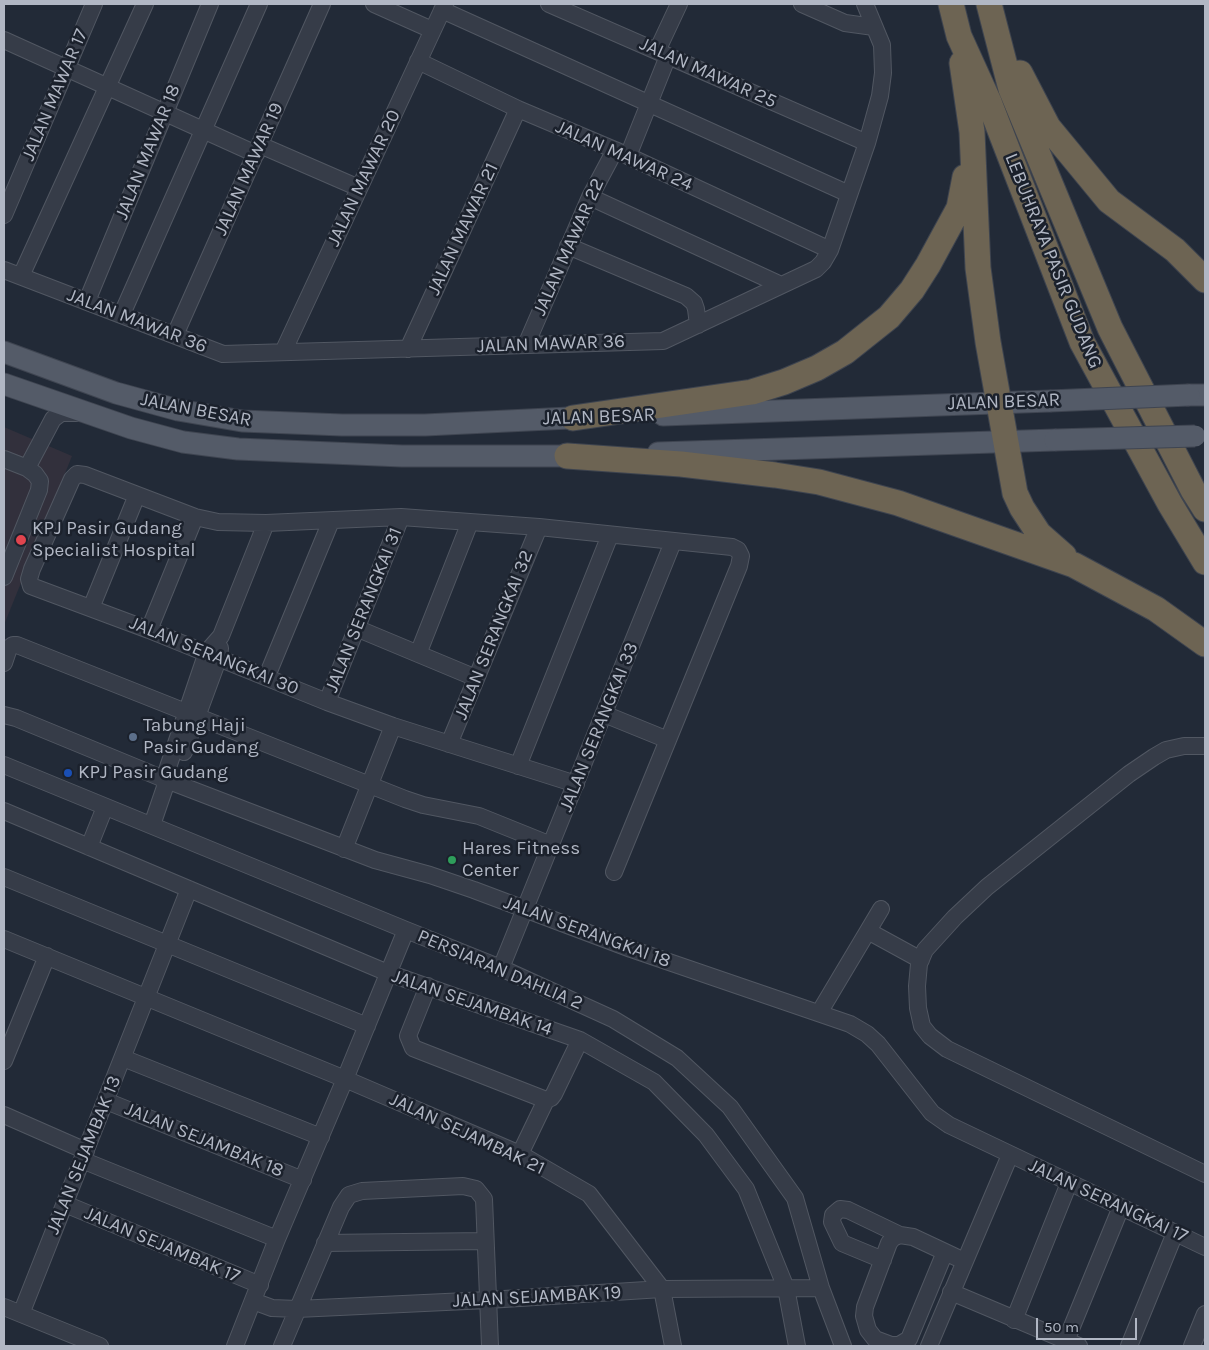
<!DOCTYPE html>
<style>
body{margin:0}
#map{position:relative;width:1209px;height:1350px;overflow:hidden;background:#222a37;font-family:Karla,sans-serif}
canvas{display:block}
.frame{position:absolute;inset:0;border:5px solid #b1b7c4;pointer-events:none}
.scale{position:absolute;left:1036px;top:1318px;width:101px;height:22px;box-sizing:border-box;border:2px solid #b1b7c4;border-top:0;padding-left:6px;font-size:15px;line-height:18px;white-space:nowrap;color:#b1b7c4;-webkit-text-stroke:4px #1b212c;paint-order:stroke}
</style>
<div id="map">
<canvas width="1209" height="1350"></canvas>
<div class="frame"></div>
<div class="scale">50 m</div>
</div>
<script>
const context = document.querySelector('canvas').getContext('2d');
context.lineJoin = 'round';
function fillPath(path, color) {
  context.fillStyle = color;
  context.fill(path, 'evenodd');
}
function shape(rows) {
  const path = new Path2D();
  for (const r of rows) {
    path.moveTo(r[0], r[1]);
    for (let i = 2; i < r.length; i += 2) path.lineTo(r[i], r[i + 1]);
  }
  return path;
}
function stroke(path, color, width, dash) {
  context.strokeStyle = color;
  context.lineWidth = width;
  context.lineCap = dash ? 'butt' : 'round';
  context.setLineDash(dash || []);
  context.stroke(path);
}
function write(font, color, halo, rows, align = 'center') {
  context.font = font + ' Karla,sans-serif';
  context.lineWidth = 5;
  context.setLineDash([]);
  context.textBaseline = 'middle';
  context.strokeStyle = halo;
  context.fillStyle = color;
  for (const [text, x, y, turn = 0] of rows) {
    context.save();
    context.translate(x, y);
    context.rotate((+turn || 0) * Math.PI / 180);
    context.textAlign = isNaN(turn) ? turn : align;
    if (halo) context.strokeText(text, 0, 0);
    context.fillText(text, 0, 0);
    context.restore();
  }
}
fillPath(shape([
 [4,427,72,456,4,625]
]), '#32303c');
const minor = shape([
 [374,4,432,30],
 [549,4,867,143],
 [802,4,845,23,874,27],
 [442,10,849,194],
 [4,40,256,154],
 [657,51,679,4],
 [418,61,518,109,615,150,830,250],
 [260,145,359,188],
 [628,156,668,56],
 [590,197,781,285],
 [4,215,94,4],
 [568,246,686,296,694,303,696,309,698,325],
 [4,270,223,354,663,341,816,269,823,262,830,250,867,143,880,96,883,73,882,45,865,4],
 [21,276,145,4],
 [87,301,210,4],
 [122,314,259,4],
 [175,335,322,4],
 [526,345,590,197,615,150],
 [408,349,518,109],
 [283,352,445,4],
 [4,459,27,468,35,474,40,481,39,490,4,577],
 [27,468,53,419,61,413,81,413],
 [91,608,137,495],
 [356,628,476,678],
 [149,630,195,517],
 [418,654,470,522],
 [4,663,9,648,13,645,17,645,405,799,423,805,479,816,551,845],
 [267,676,331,521],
 [327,702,401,517],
 [604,714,668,740],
 [4,715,16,718,164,779,375,860,430,875,474,890,631,949,850,1024,867,1034,878,1044,932,1113,949,1125,1205,1247],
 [449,744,539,527],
 [1205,746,1184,746,1166,750,1154,757,1129,774,987,887,955,917,925,950,919,964,917,986,918,1008,922,1026,930,1036,947,1049,1205,1174],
 [184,752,219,657,220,648],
 [4,765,406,930,501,968,613,1019,677,1058,730,1107,795,1198,821,1288,843,1346],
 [518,766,610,535],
 [576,784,393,726,327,702,149,630,31,586,29,579,32,569,72,479,77,474,85,475,195,517,218,522,266,523,401,517,539,527,732,547,738,550,741,556,739,566,614,872],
 [4,811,388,973,580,1040,654,1082,706,1135,746,1189,786,1288,797,1346],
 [152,825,165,787,164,779,207,652,221,636,266,523],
 [89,847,105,807],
 [344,849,393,726],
 [4,877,367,1026],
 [868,931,921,960],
 [4,939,345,1079,520,1154,589,1194,662,1289,673,1346],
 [501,968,673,542],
 [428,986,408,1036,413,1048,546,1100,551,1098,554,1094,580,1040],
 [819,1013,881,909],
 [123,1058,321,1137],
 [4,1061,47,956],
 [106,1101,303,1180],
 [4,1115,86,1151],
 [520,1154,546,1100],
 [82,1160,277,1239],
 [65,1204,260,1285],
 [325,1243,485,1241],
 [945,1252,909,1339,899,1345,891,1345,875,1339,868,1330,864,1316,865,1307,889,1243,893,1238,900,1235,913,1237,945,1252,964,1261],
 [883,1260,842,1243,832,1222,833,1215,840,1209,848,1210,900,1235],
 [951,1292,1079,1346],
 [253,1301,272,1308,297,1309,488,1300,662,1289,821,1288],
 [4,1307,100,1346],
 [21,1314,189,889],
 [1014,1320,1069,1183],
 [1066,1341,1121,1207],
 [235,1346,277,1239,345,1079,406,930],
 [282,1346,341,1207,349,1195,362,1191,463,1186,476,1189,484,1199,490,1346],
 [929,1346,1010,1155],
 [1129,1346,1175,1233],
 [1192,1346,1205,1314]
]);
const major = shape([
 [4,352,116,393,178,410,242,421,342,425,425,425,590,417],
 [4,384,131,428,183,442,238,449,402,456,582,456],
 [1189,395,1205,395],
 [663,415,1050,401],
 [658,453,1055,440]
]);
const highway = shape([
 [951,4,959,36,989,102,1082,342,1170,504,1205,562],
 [989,4,1011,89,1110,328,1193,490,1205,509],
 [962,63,972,132,978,268,988,342,1015,493,1022,508,1039,534,1064,556],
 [1020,73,1048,127,1109,201,1175,250,1205,280],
 [573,418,752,392,784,382,817,368,845,352,889,317,912,290,928,265,959,208,965,177],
 [567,456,681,464,775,475,819,482,898,503,1074,565,1156,609,1205,644]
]);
stroke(minor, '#515762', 18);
stroke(major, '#3f4551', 23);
stroke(highway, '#3e444f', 27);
stroke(minor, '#363c48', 16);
stroke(major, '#545b68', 21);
stroke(highway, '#6d6453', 25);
const majorBridge = shape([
 [1050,401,1189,395],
 [1055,440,1195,436]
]);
stroke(majorBridge, '#3f4551', 23, []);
stroke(majorBridge, '#545b68', 21);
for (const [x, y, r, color] of [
 [21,540,6,"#e0444e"],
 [133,737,5,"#5c6f8a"],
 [68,773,5,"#1a4fb4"],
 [452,860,5,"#2e9e5b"]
]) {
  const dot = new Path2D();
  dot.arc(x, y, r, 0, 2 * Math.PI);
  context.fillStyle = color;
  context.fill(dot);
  stroke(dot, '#1b212c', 2);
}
write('19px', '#b1b7c4', '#1b212c', [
 ["JALAN MAWAR 25",708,73,24],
 ["JALAN MAWAR 17",55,95,-67],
 ["JALAN MAWAR 18",148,152,-68],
 ["JALAN MAWAR 24",624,156,24],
 ["JALAN MAWAR 19",249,169,-66],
 ["JALAN MAWAR 20",364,178,-65],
 ["JALAN MAWAR 21",463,229,-65],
 ["JALAN MAWAR 22",569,247,-66],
 ["LEBUHRAYA PASIR GUDANG",1053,261,68],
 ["JALAN MAWAR 36",137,321,21],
 ["JALAN MAWAR 36",551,344,-2],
 ["JALAN BESAR",1004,402,-2],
 ["JALAN BESAR",196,410,11],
 ["JALAN BESAR",599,417,-2],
 ["JALAN SERANGKAI 31",364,610,-68],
 ["JALAN SERANGKAI 32",494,635,-68],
 ["JALAN SERANGKAI 30",214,656,22],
 ["JALAN SERANGKAI 33",599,727,-68],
 ["JALAN SERANGKAI 18",587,932,20],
 ["PERSIARAN DAHLIA 2",500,970,23],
 ["JALAN SEJAMBAK 14",472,1003,19],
 ["JALAN SEJAMBAK 21",467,1134,25],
 ["JALAN SEJAMBAK 18",204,1140,22],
 ["JALAN SEJAMBAK 13",84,1155,-68],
 ["JALAN SERANGKAI 17",1108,1201,25],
 ["JALAN SEJAMBAK 17",162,1245,23],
 ["JALAN SEJAMBAK 19",537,1297,-3]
]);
write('19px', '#b1b7c4', '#1b212c', [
 ["KPJ Pasir Gudang",32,529],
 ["Specialist Hospital",32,551],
 ["Tabung Haji",143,726],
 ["Pasir Gudang",143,748],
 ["KPJ Pasir Gudang",78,773],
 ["Hares Fitness",462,849],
 ["Center",462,871]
], 'left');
</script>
